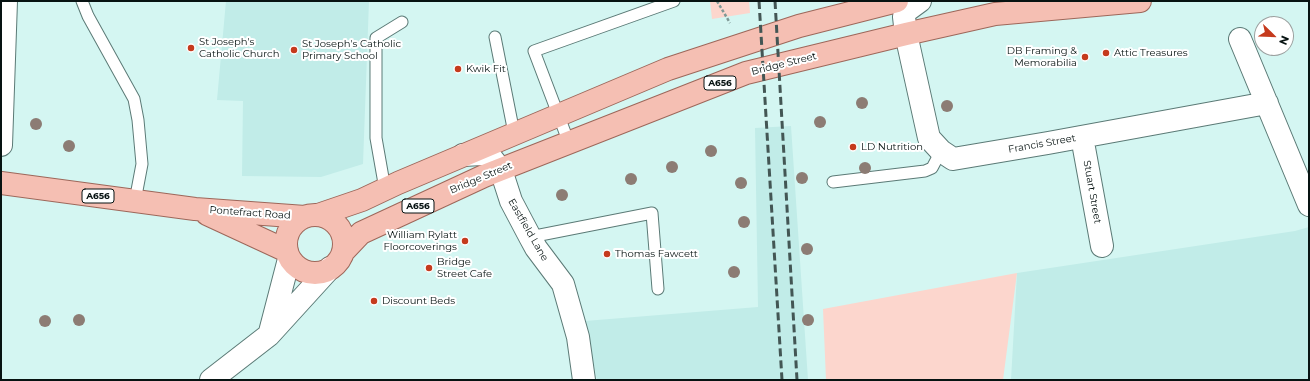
<!DOCTYPE html>
<style>
body{margin:0}
#map{position:relative;width:1310px;height:381px;overflow:hidden;background:#d4f6f2;font-family:Montserrat,sans-serif}
canvas{display:block}
.frame{position:absolute;inset:0;border:2px solid #071312;pointer-events:none}
.north{position:absolute;left:1254px;top:16px;width:40px;height:40px;box-sizing:border-box;background:#fff;border:1px solid #9ca1a0;border-radius:50%;rotate:113deg;font-size:11px;font-weight:700;line-height:16px;text-align:center;color:#071312}
.north::after{content:'';display:block;margin:auto;width:14px;height:18px;background:#c53a1d;clip-path:polygon(50% 0,100% 100%,50% 72%,0 100%)}
</style>
<div id="map">
<canvas width="1310" height="381"></canvas>
<div class="frame"></div>
<div class="north">N</div>
</div>
<script>
const context = document.querySelector('canvas').getContext('2d');
context.lineJoin = 'round';
function fillPath(path, color) {
  context.fillStyle = color;
  context.fill(path, 'evenodd');
}
function shape(rows) {
  const path = new Path2D();
  for (const r of rows) {
    if (r.length === 3) {
      path.moveTo(r[0] + r[2], r[1]);
      path.arc(r[0], r[1], r[2], 0, 2 * Math.PI);
      continue;
    }
    path.moveTo(r[0], r[1]);
    for (let i = 2; i < r.length; i += 2) path.lineTo(r[i], r[i + 1]);
  }
  return path;
}
function stroke(path, color, width, dash) {
  context.strokeStyle = color;
  context.lineWidth = width;
  context.lineCap = dash ? 'butt' : 'round';
  context.setLineDash(dash || []);
  context.stroke(path);
}
function write(font, color, halo, rows, align = 'center') {
  context.font = font + ' Montserrat,sans-serif';
  context.lineWidth = 4;
  context.setLineDash([]);
  context.textBaseline = 'middle';
  context.strokeStyle = halo;
  context.fillStyle = color;
  for (const [text, x, y, turn = 0] of rows) {
    context.save();
    context.translate(x, y);
    context.rotate((+turn || 0) * Math.PI / 180);
    context.textAlign = isNaN(turn) ? turn : align;
    if (halo) context.strokeText(text, 0, 0);
    context.fillText(text, 0, 0);
    context.restore();
  }
}
fillPath(shape([
 [226,1,369,1,363,164,321,177,242,176,243,101,217,100],
 [791,126,808,380,597,380,585,321,758,307,755,128],
 [1309,227,1309,380,1011,380,1017,273,1295,231]
]), '#c1ece8');
fillPath(shape([
 [710,1,749,1,750,13,712,19],
 [1017,273,1003,380,826,380,823,309]
]), '#fcd6cd');
const service = shape([
 [82,1,88,16,134,99,138,120,142,164,135,201],
 [495,37,514,133],
 [569,143,534,51,674,1],
 [833,182,925,171,932,168,941,151],
 [385,189,376,138,376,38,402,22],
 [530,237,652,213,658,289]
]);
const minor = shape([
 [920,1,905,12,904,17,906,34,929,138,941,151,953,159,1048,143,1267,103],
 [1240,39,1309,205],
 [1082,137,1102,246],
 [1,145,6,1],
 [463,155,482,154,490,156,501,170,511,201,530,237,536,248,563,284,578,337,584,380]
]);
const tertiary = shape([
 [270,332,289,259],
 [211,380,269,335,330,268]
]);
const primary = shape([
 [1,183,195,209,305,217],
 [207,214,287,251],
 [318,215,362,200,398,183,668,69,799,26,897,1],
 [315,244,29],
 [343,252,361,233,484,176,746,73,906,34,995,14,1140,1]
]);
stroke(service, '#5b7a76', 13);
stroke(minor, '#5b7a76', 24);
stroke(tertiary, '#5b7a76', 24);
stroke(primary, '#9d675a', 24);
stroke(shape([
 [717,1,730,23]
]), '#7f9895', 2.5, [3, 2]);
stroke(service, '#fff', 11);
stroke(minor, '#fff', 22);
stroke(tertiary, '#fff', 22);
stroke(primary, '#f5bfb3', 22);
stroke(shape([
 [759,1,782,380],
 [775,1,797,380]
]), '#435654', 3, [8, 4]);
context.fillStyle = '#8c7c74';
for (const [x, y] of [
 [862,103],
 [947,106],
 [820,122],
 [36,124],
 [69,146],
 [711,151],
 [672,167],
 [865,168],
 [802,178],
 [631,179],
 [741,183],
 [562,195],
 [744,222],
 [807,249],
 [734,272],
 [79,320],
 [808,320],
 [45,321]
]) {
  context.beginPath();
  context.arc(x, y, 6, 0, 2 * Math.PI);
  context.fill();
}
for (const [x, y, r, color] of [
 [191,48,4,"#c53a1d"],
 [294,50,4,"#c53a1d"],
 [1106,53,4,"#c53a1d"],
 [1085,57,4,"#c53a1d"],
 [458,69,4,"#c53a1d"],
 [853,147,4,"#c53a1d"],
 [465,241,4,"#c53a1d"],
 [607,254,4,"#c53a1d"],
 [429,268,4,"#c53a1d"],
 [374,301,4,"#c53a1d"]
]) {
  const dot = new Path2D();
  dot.arc(x, y, r, 0, 2 * Math.PI);
  context.fillStyle = color;
  context.fill(dot);
  stroke(dot, '#fff', 1.5);
}
for (const [x, y, w] of [
 [720,83,32],
 [98,196,32],
 [418,206,32]
]) {
  const box = new Path2D();
  box.roundRect(x - w / 2, y - 7, w, 14, 3);
  context.fillStyle = '#fff';
  context.fill(box);
  stroke(box, '#071312', 1);
}
write('bold 9px', '#071312', null, [
 ["A656",720,83],
 ["A656",98,196],
 ["A656",418,206]
]);
write('10px', '#071312', '#fff', [
 ["St Joseph's",199,42],
 ["Catholic Church",199,54],
 ["St Joseph's Catholic",302,44],
 ["Primary School",302,56],
 ["DB Framing &",1077,51,"right"],
 ["Memorabilia",1077,63,"right"],
 ["Attic Treasures",1114,53],
 ["Kwik Fit",466,69],
 ["LD Nutrition",861,147],
 ["William Rylatt",457,235,"right"],
 ["Floorcoverings",457,247,"right"],
 ["Thomas Fawcett",615,254],
 ["Bridge",437,262],
 ["Street Cafe",437,274],
 ["Discount Beds",382,301]
], 'left');
write('10px', '#071312', '#fff', [
 ["Bridge Street",784,64,-14],
 ["Francis Street",1042,144,-10],
 ["Bridge Street",481,178,-23],
 ["Stuart Street",1092,192,80],
 ["Pontefract Road",250,213,4],
 ["Eastfield Lane",528,230,60]
]);
</script>
